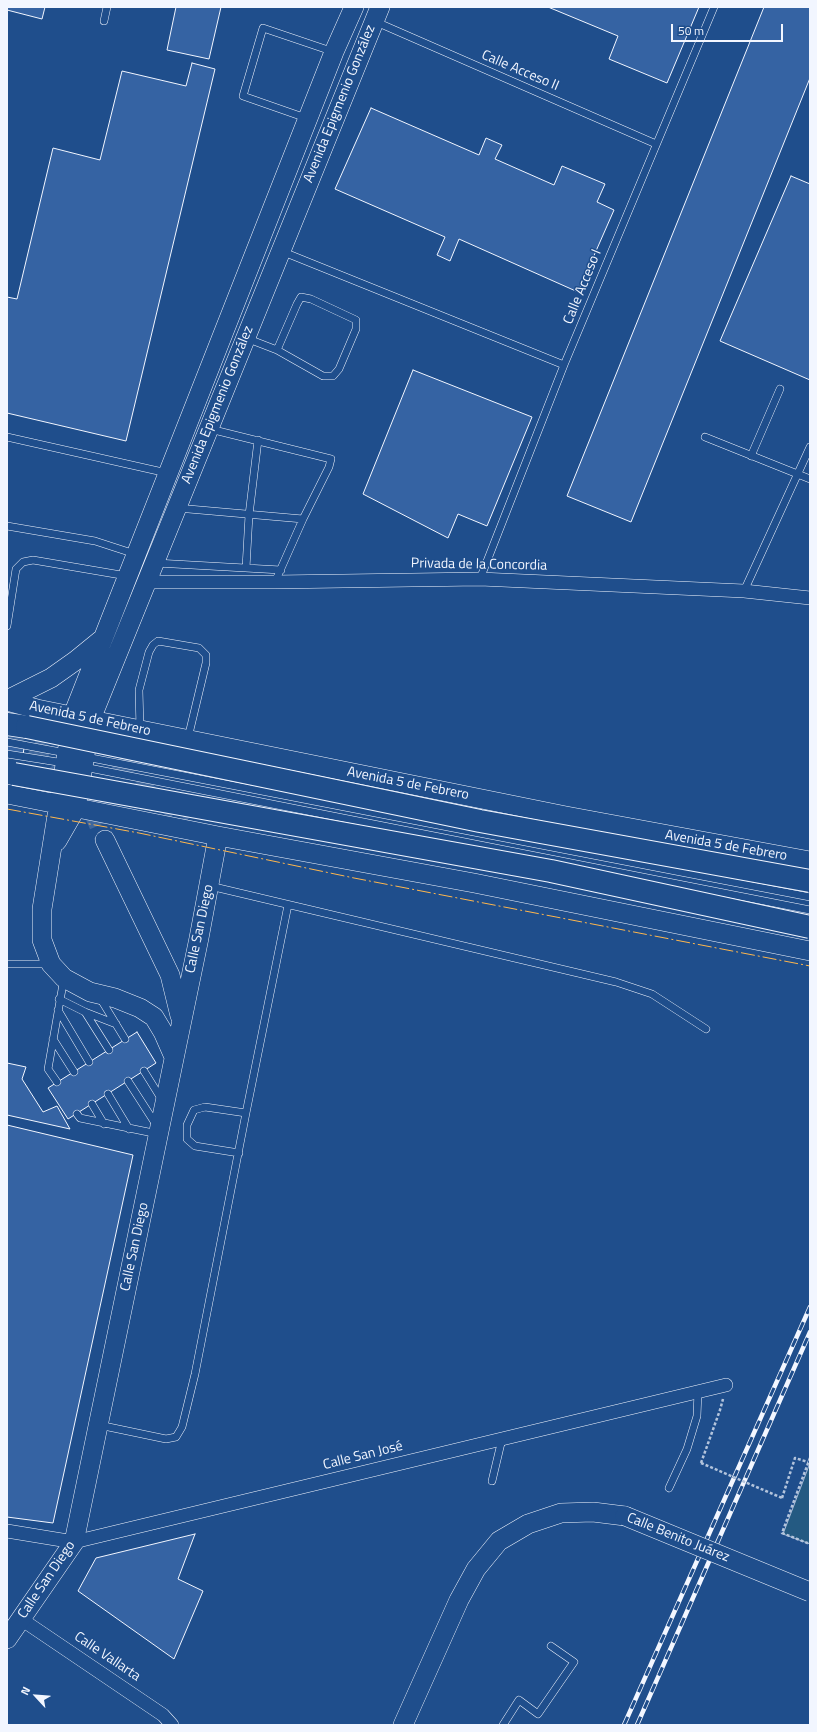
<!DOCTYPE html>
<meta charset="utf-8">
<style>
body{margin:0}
#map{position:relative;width:817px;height:1732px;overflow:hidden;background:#1f4e8c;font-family:"Titillium Web",sans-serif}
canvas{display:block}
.frame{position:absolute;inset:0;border:8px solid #f2f6ff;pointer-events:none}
.north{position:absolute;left:16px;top:1676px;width:40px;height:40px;-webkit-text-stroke:3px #1f4e8c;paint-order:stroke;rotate:296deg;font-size:11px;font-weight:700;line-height:16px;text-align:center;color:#f2f6ff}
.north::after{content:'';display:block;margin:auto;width:14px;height:18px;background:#f2f6ff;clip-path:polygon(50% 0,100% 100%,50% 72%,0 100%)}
.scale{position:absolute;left:671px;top:24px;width:112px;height:18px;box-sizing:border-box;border:2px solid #f2f6ff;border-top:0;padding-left:5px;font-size:12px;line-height:14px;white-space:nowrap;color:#f2f6ff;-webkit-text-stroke:3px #1f4e8c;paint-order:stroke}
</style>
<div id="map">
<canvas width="817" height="1732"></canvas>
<div class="frame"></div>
<div class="north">N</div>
<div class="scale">50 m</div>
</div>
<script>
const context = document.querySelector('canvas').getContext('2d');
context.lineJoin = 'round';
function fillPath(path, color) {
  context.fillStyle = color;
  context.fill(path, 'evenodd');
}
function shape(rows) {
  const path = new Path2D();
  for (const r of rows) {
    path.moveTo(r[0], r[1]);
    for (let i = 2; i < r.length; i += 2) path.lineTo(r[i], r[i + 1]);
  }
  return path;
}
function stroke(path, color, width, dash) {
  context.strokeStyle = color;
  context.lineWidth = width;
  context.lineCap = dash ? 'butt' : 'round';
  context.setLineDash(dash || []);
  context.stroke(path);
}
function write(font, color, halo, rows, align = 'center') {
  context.font = font + ' "Titillium Web",sans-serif';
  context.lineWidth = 3;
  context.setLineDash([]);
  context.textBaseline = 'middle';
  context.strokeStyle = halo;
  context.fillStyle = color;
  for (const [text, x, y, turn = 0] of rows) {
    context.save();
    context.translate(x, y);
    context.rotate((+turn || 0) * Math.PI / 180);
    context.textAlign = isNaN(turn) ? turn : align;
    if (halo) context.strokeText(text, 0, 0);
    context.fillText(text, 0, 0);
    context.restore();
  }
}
const green = shape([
 [810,1463,810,1544,783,1534,810,1463]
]);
fillPath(green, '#245a82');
stroke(green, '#a8bbd7', 1);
const building = shape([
 [7,7,45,7,42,19,7,10,7,7],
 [176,7,221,7,209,59,167,50,176,7],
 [548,7,699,7,667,83,609,59,618,36,548,7],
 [764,7,810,7,810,78,631,522,567,496,764,7],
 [192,63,215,69,126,441,7,413,7,297,17,299,53,148,100,160,122,71,186,86,192,63],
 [371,108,479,155,486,138,502,145,495,159,554,185,562,166,605,184,597,202,614,210,578,292,459,239,450,261,437,255,445,237,335,189,371,108],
 [791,176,810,184,810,380,720,341,791,176],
 [413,370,532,417,487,526,458,514,448,538,363,494,413,370],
 [7,745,24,748,23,755,7,752,7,745],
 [137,1032,156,1063,68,1119,48,1088,137,1032],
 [7,1063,26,1067,22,1079,43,1112,57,1106,70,1129,7,1115,7,1063],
 [7,1125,133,1155,53,1523,7,1517,7,1125],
 [195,1534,178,1579,203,1591,174,1659,78,1591,96,1558,195,1534]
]);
fillPath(building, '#3563a3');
stroke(building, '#f2f6ff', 1);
stroke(shape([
 [7,732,53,759,86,796,105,840],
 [106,734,113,754,149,794,189,818]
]), '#3f679d', 19, [19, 10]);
const lane = shape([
 [104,21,107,7],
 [374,21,656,144],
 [306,118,243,96,263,28,334,52],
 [281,251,564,365],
 [246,338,277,350,323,376,333,376,339,369,356,329,356,320,311,299,301,297,297,304,277,350],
 [210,429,331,459,329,467,303,519,275,582],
 [7,437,167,473],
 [705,437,810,479],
 [751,456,780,389],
 [177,508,303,519],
 [7,526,95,541,135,554],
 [156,563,281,570],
 [246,568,249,515,258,440],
 [480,579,564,365,714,7],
 [744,591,810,447],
 [7,626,16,569,23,562,33,560,127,576],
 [140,729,139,690,149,652,153,645,158,641,199,648,206,655,206,663,188,738],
 [7,742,66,753],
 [7,754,64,763],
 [86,757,810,897],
 [84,767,810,910],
 [210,886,616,982,652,994,706,1029],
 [7,964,49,964],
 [100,998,125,1039],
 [59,999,85,1012,109,1050],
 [58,1010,89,1062],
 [85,1012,116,1024],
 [53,1039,74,1072],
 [144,1071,162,1100],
 [128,1081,157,1126],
 [57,1082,48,1069,64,978],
 [108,1094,129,1129],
 [92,1104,104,1124],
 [77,1114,80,1118,158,1134],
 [239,1153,195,1146,187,1139,187,1125,194,1110,205,1107,246,1113],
 [99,1425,166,1439,176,1437,182,1427,195,1374,246,1113,288,905],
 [492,1481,502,1439],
 [669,1488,687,1449,697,1416,698,1391],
 [503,1725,519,1700,538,1714,574,1662,551,1646]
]);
const street = shape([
 [146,582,275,582,480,579,744,591,810,598],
 [7,1531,74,1542,726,1385],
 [21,1619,163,1715,172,1725]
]);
const secondary = shape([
 [7,700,51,678,75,661,102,639],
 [7,701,37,709,566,816,810,861],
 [7,794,218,836,474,883,810,951],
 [105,840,170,975,180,1016],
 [57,841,76,808,91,719,380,7],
 [174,1057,163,1032,154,1017,140,1008,115,998,90,992,64,978,51,964,42,940,42,909,73,715,334,52,354,7],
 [7,1639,74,1542,199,938,218,836],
 [403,1725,459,1600,476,1569,499,1541,528,1524,561,1513,593,1512,625,1516]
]);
const highway = shape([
 [7,724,27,727]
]);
stroke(lane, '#f2f6ff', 8);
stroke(street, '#f2f6ff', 14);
stroke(secondary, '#f2f6ff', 20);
stroke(highway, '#f2f6ff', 24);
stroke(shape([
 [810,1458,782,1533,810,1544],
 [701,1463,720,1410,723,1399],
 [782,1498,795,1458,808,1462]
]), '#b3c4dc', 2.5, [3, 2]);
stroke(lane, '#1f4e8c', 7);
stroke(street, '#1f4e8c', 13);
stroke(secondary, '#1f4e8c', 19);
stroke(highway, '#1f4e8c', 22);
const rail = shape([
 [624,1725,810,1307],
 [637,1725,810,1332]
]);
stroke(rail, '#f2f6ff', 4.5);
stroke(rail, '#1f4e8c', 3, [9]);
const secondaryBridge = shape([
 [625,1516,810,1592]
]);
const highwayBridge = shape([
 [27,727,480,821,810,881],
 [14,774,551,871,810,927]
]);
stroke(secondaryBridge, '#f2f6ff', 20, []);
stroke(highwayBridge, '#f2f6ff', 24, []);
stroke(shape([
 [701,1463,782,1498]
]), '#b3c4dc', 2.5, [3, 2]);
stroke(secondaryBridge, '#1f4e8c', 19);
stroke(highwayBridge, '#1f4e8c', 22);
stroke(shape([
 [7,809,139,833,354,878,810,966]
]), '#ffb74d', 1, [14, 3, 2, 3]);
write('14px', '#f2f6ff', '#1f4e8c', [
 ["Calle Acceso II",520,71,23],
 ["Avenida Epigmenio González",340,104,-68],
 ["Calle Acceso I",583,287,-68],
 ["Avenida Epigmenio González",218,405,-68],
 ["Privada de la Concordia",479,565,1],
 ["Avenida 5 de Febrero",90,719,12],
 ["Avenida 5 de Febrero",408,784,11],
 ["Avenida 5 de Febrero",726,846,10],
 ["Calle San Diego",200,929,-78],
 ["Calle San Diego",135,1247,-78],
 ["Calle San José",363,1456,-14],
 ["Calle Benito Juárez",678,1538,22],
 ["Calle San Diego",47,1580,-56],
 ["Calle Vallarta",107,1657,34]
]);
</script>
